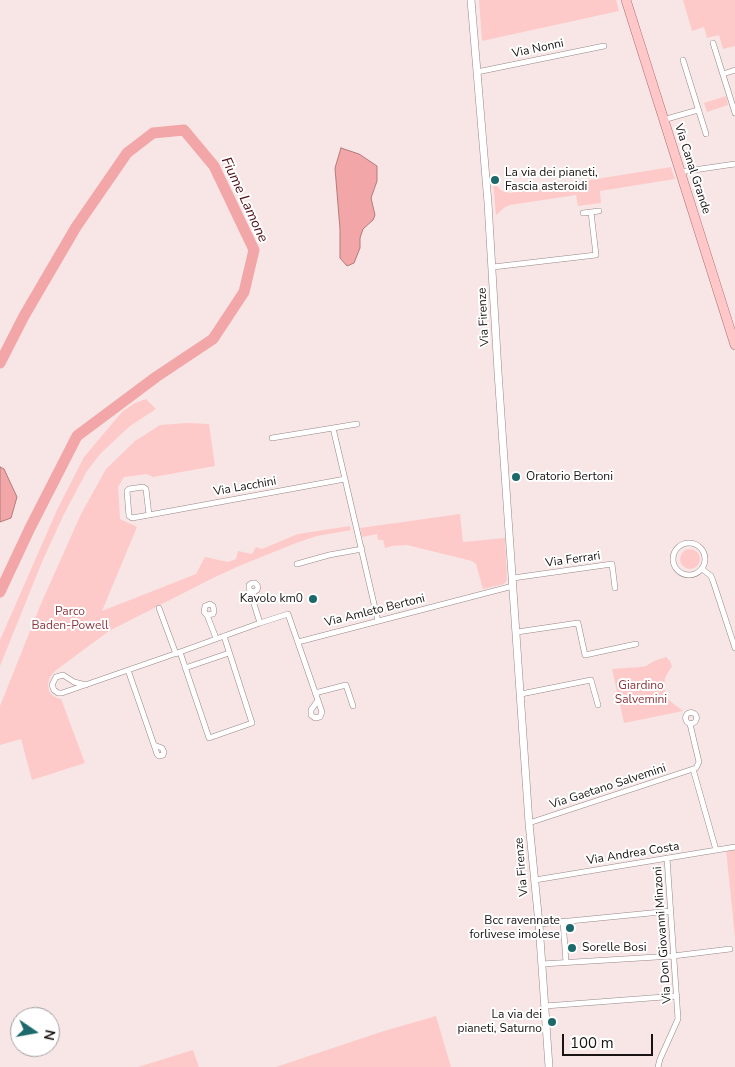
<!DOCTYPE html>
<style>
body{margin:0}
#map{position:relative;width:735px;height:1067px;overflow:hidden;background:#f7e6e5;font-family:"Nunito Sans",sans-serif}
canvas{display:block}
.north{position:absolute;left:10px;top:1007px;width:50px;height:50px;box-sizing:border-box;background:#fff;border:1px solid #a3a1a1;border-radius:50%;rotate:102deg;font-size:14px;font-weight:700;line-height:20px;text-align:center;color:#191313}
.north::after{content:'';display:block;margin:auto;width:18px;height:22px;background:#1c696c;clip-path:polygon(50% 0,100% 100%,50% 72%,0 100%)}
.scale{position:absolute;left:562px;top:1034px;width:91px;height:22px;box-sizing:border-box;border:2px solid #191313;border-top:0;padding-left:6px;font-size:15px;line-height:18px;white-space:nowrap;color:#191313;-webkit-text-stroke:4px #fff;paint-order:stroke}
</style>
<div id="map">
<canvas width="735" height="1067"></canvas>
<div class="north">N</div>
<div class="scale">100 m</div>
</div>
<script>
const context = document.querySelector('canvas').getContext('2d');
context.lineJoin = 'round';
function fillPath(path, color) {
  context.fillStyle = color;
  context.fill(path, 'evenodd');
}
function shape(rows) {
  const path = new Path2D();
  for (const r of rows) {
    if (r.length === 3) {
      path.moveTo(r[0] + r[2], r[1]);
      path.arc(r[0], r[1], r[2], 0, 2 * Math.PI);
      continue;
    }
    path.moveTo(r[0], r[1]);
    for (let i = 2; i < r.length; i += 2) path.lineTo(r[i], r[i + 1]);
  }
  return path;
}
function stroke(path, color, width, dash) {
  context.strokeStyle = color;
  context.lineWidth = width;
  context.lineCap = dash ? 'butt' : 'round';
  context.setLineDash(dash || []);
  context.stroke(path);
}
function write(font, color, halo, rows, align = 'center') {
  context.font = font + ' "Nunito Sans",sans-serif';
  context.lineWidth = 4;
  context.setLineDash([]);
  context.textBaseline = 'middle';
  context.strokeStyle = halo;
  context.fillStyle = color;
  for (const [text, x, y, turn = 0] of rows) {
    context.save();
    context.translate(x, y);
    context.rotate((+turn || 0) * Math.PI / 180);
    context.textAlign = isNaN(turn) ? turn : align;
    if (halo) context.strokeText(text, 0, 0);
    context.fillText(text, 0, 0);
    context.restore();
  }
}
fillPath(shape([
 [479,0,616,0,619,11,482,41],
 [683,0,735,0,735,46,723,49,719,35,707,38,704,27,692,31],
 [726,96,728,105,707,112,704,103],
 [671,167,675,179,600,191,601,203,578,206,576,195,510,205,505,207,496,215,493,182,502,191,510,193],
 [146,399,156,409,130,426,101,453,87,471,64,514,42,562,0,666,0,640,57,510,84,457,122,412,135,403],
 [187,423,209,424,215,466,153,477,147,474,124,477,118,487,120,519,137,527,102,611,196,574,205,557,228,562,236,559,238,551,252,554,256,547,262,549,298,534,350,526,351,530,317,536,296,543,239,566,213,578,109,631,55,671,50,677,48,684,49,691,52,695,57,698,61,699,85,763,32,780,21,739,0,745,0,706,40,606,81,514,106,469,135,441,160,425],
 [460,514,463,542,505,538,507,580,504,584,483,589,476,564,472,561,407,545,392,546,385,548,383,540,378,540,377,534,362,537,360,528],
 [690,559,10],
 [666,657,670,661,672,666,665,678,664,686,665,694,670,701,683,711,624,723,612,669,640,667,646,666,654,661],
 [735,847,735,938,726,849],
 [436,1016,451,1067,276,1067,384,1031],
 [193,1050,199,1067,138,1067]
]), '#fecac9');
const water = shape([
 [341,148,359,154,377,166,377,181,371,198,375,215,373,220,363,229,360,238,360,248,354,263,347,266,340,258,340,229,335,168,341,148],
 [0,467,4,469,17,497,11,518,0,522,0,467]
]);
fillPath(water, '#f3a6a7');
stroke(water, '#b27a7b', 1);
stroke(shape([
 [0,363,24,316,76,227,127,153,153,133,184,130,214,166,254,250,244,292,213,339,156,377,77,436,30,528,0,592]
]), '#f3a6a7', 11);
const minor = shape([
 [713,43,735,113],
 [683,60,706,134],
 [477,72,604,46],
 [723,74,735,70],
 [663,120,698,110],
 [680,172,735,164],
 [591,212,599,211],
 [493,267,596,255,591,212,583,213],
 [272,438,333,428],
 [345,479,333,428,357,424],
 [149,515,146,489,143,487,129,489,127,491,129,516,132,518,149,515,345,479,378,621],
 [689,559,16],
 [297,564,329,555,362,549],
 [702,569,711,576,713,581,735,648],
 [513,578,612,564,615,588],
 [250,591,254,592,257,590,258,587,257,585,255,583,252,583,249,585,249,588,260,623],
 [159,608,176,654],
 [207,615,213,614,214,611,213,606,210,604,205,606,204,612,207,615,216,638],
 [517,632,578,623,585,655,636,644],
 [298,642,513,586],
 [180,652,209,738,252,723,224,636],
 [185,668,229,653],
 [128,670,154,745,157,754,159,756,163,755,164,752,162,748,154,745],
 [86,685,74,682,63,675,56,677,52,685,54,690,58,693,62,693,180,652,260,623,288,614,322,712,320,717,315,718,311,715,311,710,318,700],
 [315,693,346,685,353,706],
 [521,694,591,680,598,705],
 [691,718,5.5],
 [690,724,699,762,696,768,693,769],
 [529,823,693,769,716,850],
 [535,880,735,847],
 [563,921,566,962],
 [539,924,671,911],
 [542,964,673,956,730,949],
 [545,1006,677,996],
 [658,1067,660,1059,678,1019,667,858]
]);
const tertiary = shape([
 [471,0,488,203,498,372,529,823,539,924,549,1067]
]);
const primary = shape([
 [626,0,735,345]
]);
stroke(minor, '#978787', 6);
stroke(tertiary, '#978787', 8);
stroke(primary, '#ae7071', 10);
stroke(minor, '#fff', 5);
stroke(tertiary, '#fff', 7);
stroke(primary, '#ffc7c8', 9);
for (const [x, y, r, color] of [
 [495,180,5,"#1c696c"],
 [516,477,5,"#1c696c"],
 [313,599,5,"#1c696c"],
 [570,928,5,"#1c696c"],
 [572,948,5,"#1c696c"],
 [552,1022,5,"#1c696c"]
]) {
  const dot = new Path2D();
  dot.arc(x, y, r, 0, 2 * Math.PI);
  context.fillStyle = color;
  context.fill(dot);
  stroke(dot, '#fff', 2);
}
write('12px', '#191313', '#fff', [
 ["Via Nonni",538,49,-12],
 ["Via Canal Grande",692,169,72],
 ["Via Firenze",484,317,-93],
 ["Via Lacchini",245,487,-10],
 ["Via Ferrari",573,560,-8],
 ["Via Amleto Bertoni",375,611,-14],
 ["Via Gaetano Salvemini",608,787,-18],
 ["Via Andrea Costa",633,854,-9],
 ["Via Firenze",522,867,-95],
 ["Via Don Giovanni Minzoni",663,935,-94]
]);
write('12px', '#191313', '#fff', [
 ["La via dei pianeti,",505,173],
 ["Fascia asteroidi",505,187],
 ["Oratorio Bertoni",526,477],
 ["Kavolo km0",303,599,"right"],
 ["Bcc ravennate",560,921,"right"],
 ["forlivese imolese",560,935,"right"],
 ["Sorelle Bosi",582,948],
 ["La via dei",542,1015,"right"],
 ["pianeti, Saturno",542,1029,"right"]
], 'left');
write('12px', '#8e353c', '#fff', [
 ["Parco",70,612],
 ["Baden-Powell",70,626],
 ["Giardino",641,686],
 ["Salvemini",641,700]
]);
write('italic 14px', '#500d16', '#fff', [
 ["Fiume Lamone",244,200,65]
]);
</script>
